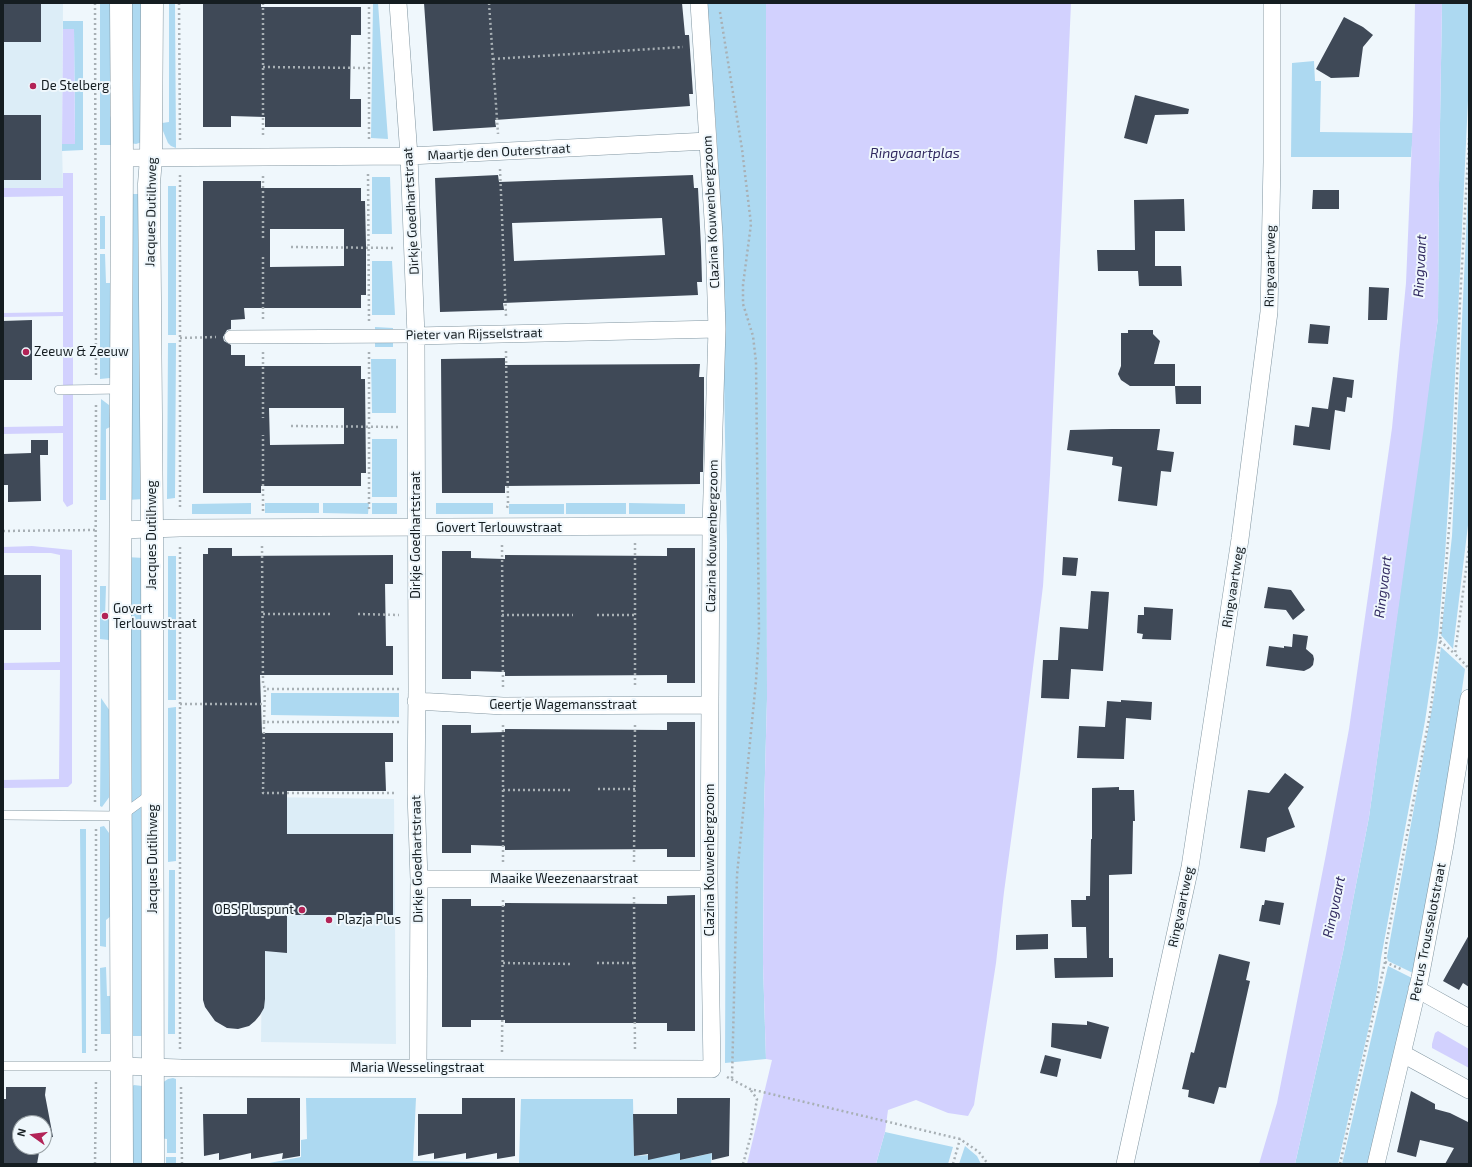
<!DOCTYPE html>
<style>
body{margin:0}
#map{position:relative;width:1472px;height:1167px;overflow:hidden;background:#eff7fc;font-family:"Exo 2",sans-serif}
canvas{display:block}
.frame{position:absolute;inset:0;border:4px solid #151d21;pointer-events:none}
.north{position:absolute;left:12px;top:1115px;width:40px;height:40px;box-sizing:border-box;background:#eff7fc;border:1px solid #98a0a4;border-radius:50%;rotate:284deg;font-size:11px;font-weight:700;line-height:16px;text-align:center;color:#151d21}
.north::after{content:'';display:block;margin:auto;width:14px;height:18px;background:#b22357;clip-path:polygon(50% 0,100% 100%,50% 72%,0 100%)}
</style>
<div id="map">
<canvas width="1472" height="1167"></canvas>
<div class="frame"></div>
<div class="north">N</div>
</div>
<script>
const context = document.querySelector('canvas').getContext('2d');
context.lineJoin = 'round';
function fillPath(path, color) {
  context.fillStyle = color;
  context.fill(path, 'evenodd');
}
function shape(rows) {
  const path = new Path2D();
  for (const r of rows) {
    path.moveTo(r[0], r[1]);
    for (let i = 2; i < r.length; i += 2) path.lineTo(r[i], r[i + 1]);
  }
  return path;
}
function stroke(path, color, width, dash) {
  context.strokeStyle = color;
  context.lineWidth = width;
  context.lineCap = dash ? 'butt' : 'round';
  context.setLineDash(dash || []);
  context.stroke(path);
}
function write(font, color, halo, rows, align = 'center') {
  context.font = font + ' "Exo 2",sans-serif';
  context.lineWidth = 4;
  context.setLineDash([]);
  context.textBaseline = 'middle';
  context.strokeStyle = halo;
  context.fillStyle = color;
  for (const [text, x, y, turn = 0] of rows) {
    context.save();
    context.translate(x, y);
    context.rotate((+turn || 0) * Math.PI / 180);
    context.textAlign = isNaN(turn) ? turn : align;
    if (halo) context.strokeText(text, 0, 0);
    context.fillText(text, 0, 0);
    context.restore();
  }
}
fillPath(shape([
 [3,3,63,3,62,144,63,188,3,188],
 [264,797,394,799,396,1044,261,1042]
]), '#dcedf7');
fillPath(shape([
 [100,3,110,3,110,116,118,130,118,145,100,145],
 [126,3,144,3,142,142,136,144,130,143],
 [169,3,175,3,176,148,171,146,168,143,163,131,162,123,169,122],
 [373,3,378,3,388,139,371,138],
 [707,3,766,3,767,699,764,810,763,964,766,1059,725,1063,727,542,723,330,717,141],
 [1442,3,1469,3,1469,79,1452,442,1445,555,1438,635,1425,721,1381,958,1377,991,1338,1164,1295,1164,1343,952,1369,817,1438,318,1439,184],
 [63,21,83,21,83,150,62,151,62,144,75,143,74,29,63,29],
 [1314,61,1315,81,1321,81,1320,132,1413,133,1411,157,1291,157,1292,63],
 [372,177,390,177,392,234,372,234],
 [168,186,176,186,176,335,168,335],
 [1468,191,1469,517,1453,649,1441,635,1452,536],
 [127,194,144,194,144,499,127,500],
 [100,216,105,216,105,249,100,249],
 [100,254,105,254,106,283,110,283,110,378,100,379],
 [372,261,392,261,395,315,372,315],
 [375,327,393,328,393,347,375,347],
 [168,343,176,343,175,498,167,499],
 [371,359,396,359,396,413,372,413],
 [101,399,109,405,110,427,106,429,106,500,100,500],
 [372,439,397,439,397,497,372,497],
 [251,503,251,514,192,514,192,504],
 [265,503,319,503,319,513,265,513],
 [323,503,369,503,368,514,323,513],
 [372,503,397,503,397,514,372,514],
 [493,503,493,514,436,514,436,503],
 [566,503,626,503,626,514,566,514],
 [629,503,685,504,685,514,629,514],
 [509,504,564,504,564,514,509,514],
 [168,556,176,556,176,700,168,700],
 [126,557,144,558,144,1036,128,1036],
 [100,586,106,586,105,618,109,619,109,640,100,639],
 [1441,647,1465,669,1444,811,1413,973,1388,961,1387,957,1433,702],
 [271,693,399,693,399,717,271,715],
 [101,698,110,711,110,796,102,807,100,806],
 [176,707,176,861,168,862,168,708],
 [104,826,109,833,111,916,106,920,106,947,100,946,100,827],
 [80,829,86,829,86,1053,82,1053],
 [169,870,175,870,175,1034,168,1034],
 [1388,966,1412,978,1370,1164,1342,1164],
 [106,967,107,996,113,996,113,1034,101,1034,100,968],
 [173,1078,176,1079,176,1153,167,1153,167,1139,159,1138,162,1083,168,1079],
 [134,1085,142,1086,144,1164,128,1164,130,1088],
 [306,1098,416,1098,413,1161,519,1163,521,1099,633,1099,634,1156,680,1153,681,1160,712,1153,711,1164,246,1164,264,1164,301,1157,301,1140,307,1139],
 [885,1132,953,1147,948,1164,876,1164],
 [965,1146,977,1156,981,1164,959,1164],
 [166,1157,176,1157,176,1164,166,1164]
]), '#add9f1');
fillPath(shape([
 [766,3,1071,3,1050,475,1043,586,1020,774,1004,892,996,963,974,1105,968,1116,948,1113,916,1100,888,1110,885,1132,876,1164,747,1164,772,1060,766,1059,763,964,764,810,767,699],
 [1415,3,1442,3,1439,184,1438,318,1424,427,1369,817,1343,952,1295,1164,1259,1164,1277,1103,1326,854,1349,729,1392,428,1406,283,1413,116],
 [63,29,74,29,75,144,62,144],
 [63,173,73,173,73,504,67,507,63,501,63,433,3,434,3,427,63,426,63,316,3,317,3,313,63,312,63,196,3,197,3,188,63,188],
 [32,546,72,550,72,783,68,787,3,788,3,780,59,779,60,670,3,670,3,663,60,662,60,555,51,553,3,553,3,547],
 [1438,1031,1469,1049,1469,1068,1432,1048,1432,1044,1435,1033]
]), '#d2d1fe');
fillPath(shape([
 [3,3,41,3,41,42,3,42],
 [203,3,261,3,261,7,361,7,361,35,351,35,350,99,361,99,361,127,265,127,265,117,231,116,231,127,203,127],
 [424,3,682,3,685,35,689,35,693,94,689,94,690,106,495,120,496,127,433,131],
 [1344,17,1363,27,1373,35,1363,47,1359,77,1331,78,1316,69],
 [1135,95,1189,109,1188,114,1155,115,1147,144,1124,138],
 [3,115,41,115,41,180,3,180],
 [498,175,499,182,693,175,694,188,698,188,701,247,702,282,697,282,698,295,503,303,504,310,440,312,435,178],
 [662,218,665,255,514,261,512,223],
 [203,181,261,181,261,188,361,188,361,201,365,201,366,246,366,295,361,295,361,308,244,308,245,319,231,320,231,329,227,330,223,337,224,341,231,345,231,355,245,355,245,366,361,366,361,379,365,379,366,473,361,473,361,486,261,486,261,493,203,493],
 [270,229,344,229,344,266,270,267],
 [269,408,344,408,344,444,270,445],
 [1313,190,1339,190,1339,209,1312,209],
 [1184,199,1185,231,1155,231,1155,266,1181,266,1182,286,1139,286,1138,271,1098,271,1097,250,1135,250,1134,200],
 [1369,287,1389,288,1387,320,1368,320],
 [32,320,32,380,3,380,3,321],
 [1310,324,1330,326,1328,344,1308,343],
 [1128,330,1153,330,1153,334,1160,341,1154,364,1175,364,1175,386,1130,386,1121,380,1118,374,1121,366,1121,333,1128,333],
 [505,358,505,365,700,364,699,377,704,377,704,415,703,472,700,472,700,484,505,486,505,493,442,493,441,359],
 [1333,377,1354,380,1352,398,1347,397,1345,412,1335,410,1330,450,1293,445,1295,425,1309,427,1312,407,1328,409],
 [1175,386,1201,386,1201,404,1176,404],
 [1112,429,1160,429,1157,450,1174,452,1171,472,1161,471,1157,506,1118,501,1122,467,1112,465,1113,457,1067,450,1070,430],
 [31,440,48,440,48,455,40,455,41,501,8,502,8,485,3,485,3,454,31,453],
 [208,548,232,548,232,556,393,555,393,584,385,584,386,646,393,646,393,675,260,675,262,733,393,733,393,762,385,762,386,791,287,791,287,834,393,834,393,915,287,915,287,953,265,951,265,999,264,1008,260,1015,255,1021,249,1026,238,1029,227,1028,215,1021,205,1007,203,1000,203,554,208,554],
 [667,548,695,548,695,683,667,683,667,675,505,676,505,672,471,671,471,679,442,679,442,551,471,551,471,558,505,559,505,555,667,556],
 [1063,557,1078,558,1076,576,1062,575],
 [3,575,41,575,41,630,3,630],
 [1268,587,1291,590,1305,610,1293,620,1286,610,1264,608],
 [1091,591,1109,592,1103,671,1071,669,1069,699,1041,698,1043,660,1058,660,1060,627,1088,629],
 [1144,607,1173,609,1171,640,1142,639,1143,634,1137,633,1138,615,1144,615],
 [1293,634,1308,636,1306,649,1313,655,1314,659,1313,665,1310,668,1304,671,1266,666,1269,646,1284,648,1284,646,1292,647],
 [1121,700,1152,702,1151,720,1126,718,1124,759,1077,758,1079,726,1105,727,1107,701,1121,702],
 [667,722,695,722,695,857,667,857,667,849,505,850,505,846,471,845,471,853,442,853,442,725,471,725,471,733,505,732,505,729,667,730],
 [1285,773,1304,787,1288,808,1295,827,1267,838,1265,852,1240,848,1248,790,1269,793],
 [1119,787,1119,790,1134,790,1135,821,1133,821,1132,874,1109,875,1109,958,1113,958,1113,977,1055,978,1054,958,1087,958,1086,927,1072,927,1071,900,1086,900,1086,896,1090,896,1091,839,1092,839,1092,788],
 [695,895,695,1031,667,1031,667,1023,505,1023,505,1020,471,1020,471,1027,442,1027,442,899,471,899,471,906,505,906,505,903,667,904,667,896],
 [1265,900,1284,903,1280,925,1259,921,1262,905,1264,905],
 [1048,934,1048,949,1016,950,1016,935],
 [1469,935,1469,987,1463,983,1459,990,1443,981],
 [1219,954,1250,962,1246,980,1250,981,1226,1088,1219,1087,1214,1104,1188,1097,1189,1090,1182,1089,1191,1052,1194,1053],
 [1087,1021,1109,1027,1101,1059,1051,1047,1052,1023,1087,1025],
 [1045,1055,1061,1059,1057,1077,1040,1073],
 [6,1087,46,1087,45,1095,53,1137,44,1138,44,1123,20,1123,20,1147,40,1147,37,1164,3,1164,3,1099,6,1099],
 [1411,1091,1435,1104,1435,1109,1450,1113,1468,1122,1469,1121,1469,1164,1445,1164,1454,1148,1420,1140,1416,1157,1397,1152],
 [247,1098,300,1098,300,1156,282,1159,283,1153,251,1159,251,1153,219,1160,219,1153,204,1156,203,1114,247,1114],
 [462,1098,515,1098,515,1156,497,1159,497,1153,466,1159,466,1153,434,1159,434,1153,418,1156,418,1114,462,1114],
 [677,1098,730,1098,729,1156,712,1160,712,1153,680,1160,680,1153,648,1160,648,1154,634,1156,633,1114,677,1114]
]), '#3f4957');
const service = shape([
 [59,390,121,389],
 [3,815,121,816,151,794],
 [3,1066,121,1066]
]);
const pedestrian = shape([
 [231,337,416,336]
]);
const minor = shape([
 [398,3,409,156,416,336,417,689,416,793,419,879,418,1068],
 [122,158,409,156,708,141],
 [416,336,717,329],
 [120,530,180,528,711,526],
 [416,701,503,706,710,705],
 [419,879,709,879],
 [1417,989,1469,1018],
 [1403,1054,1469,1090],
 [121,1066,181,1068,712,1069,709,879,711,526,717,329,714,235,699,3],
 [1125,1164,1190,867,1240,539,1269,312,1272,162,1272,3],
 [1376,1164,1420,978,1445,845,1469,698]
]);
const secondary = shape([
 [121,3,122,158,120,645,122,1164],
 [152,3,151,158,149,184,152,529,153,1164]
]);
stroke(service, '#8296a1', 10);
stroke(pedestrian, '#8296a1', 14);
stroke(minor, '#8296a1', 18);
stroke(secondary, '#8296a1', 23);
stroke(shape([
 [95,3,96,376],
 [179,3,180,140],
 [263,3,263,138],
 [489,3,498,134],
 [720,12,742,149,751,224,743,285,743,304,753,336,756,362,759,632,756,681,737,875,732,1079],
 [493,59,683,47],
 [263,67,369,68,369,3],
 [369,139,369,68],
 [500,169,506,316],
 [368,174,369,321],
 [180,175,180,510],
 [263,238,263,175],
 [291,247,395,248],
 [263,257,263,321],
 [180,338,216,337],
 [506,351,508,504,507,508],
 [263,352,263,418],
 [369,352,369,509],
 [291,426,399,427],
 [263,511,263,435],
 [3,531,96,530],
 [635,543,635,688],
 [502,545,503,688],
 [262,546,263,683,265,689],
 [1469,546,1455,654,1466,665,1469,670],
 [180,547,180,1050],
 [263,614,333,614],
 [358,614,399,615],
 [502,615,573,615],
 [597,615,635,615],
 [1440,641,1455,654],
 [399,689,265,689,264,722,400,722],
 [180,704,264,704],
 [264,722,263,793,397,793],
 [503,725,503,862],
 [598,789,635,789],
 [503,790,572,790],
 [95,802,96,403],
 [96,829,96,1052],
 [634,862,635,723],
 [634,897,635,1052],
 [1385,962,1403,970],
 [503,963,572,964],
 [597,963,635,963],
 [502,1052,503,897],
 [727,1077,750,1089,960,1139,979,1152,988,1164],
 [181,1087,182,1164],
 [95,1164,96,1079],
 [743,1164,751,1135,757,1099,750,1089],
 [953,1164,960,1139],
 [1340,1164,1385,962,1386,945,1430,714,1440,641,1453,479,1460,302,1469,138]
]), '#a8b0b5', 2.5, [2, 3]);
stroke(service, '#fff', 9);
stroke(pedestrian, '#fff', 13);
stroke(minor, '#fff', 17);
stroke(secondary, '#fff', 22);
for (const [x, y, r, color] of [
 [33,86,4,"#b22357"],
 [26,352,4,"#b22357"],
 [105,616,4,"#b22357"],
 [302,910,4,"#b22357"],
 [329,920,4,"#b22357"]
]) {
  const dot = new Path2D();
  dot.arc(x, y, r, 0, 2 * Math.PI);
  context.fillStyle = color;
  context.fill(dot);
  stroke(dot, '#eff7fc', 1.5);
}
write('13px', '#151d21', '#eff7fc', [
 ["De Stelberg",41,86],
 ["Zeeuw & Zeeuw",34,352],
 ["Govert",113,609],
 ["Terlouwstraat",113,624],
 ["OBS Pluspunt",294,910,"right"],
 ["Plazja Plus",337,920]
], 'left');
write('13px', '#151d21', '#eff7fc', [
 ["Maartje den Outerstraat",499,152,-3],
 ["Dirkje Goedhartstraat",411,211,-93],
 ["Jacques Dutilhweg",151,212,-89],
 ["Clazina Kouwenbergzoom",711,212,-93],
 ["Ringvaartweg",1270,266,-89],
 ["Pieter van Rijsselstraat",474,334,-1],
 ["Govert Terlouwstraat",499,528],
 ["Jacques Dutilhweg",152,535,-90],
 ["Dirkje Goedhartstraat",416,535,-90],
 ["Clazina Kouwenbergzoom",712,536,-89],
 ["Ringvaartweg",1233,587,-81],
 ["Geertje Wagemansstraat",563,705],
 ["Jacques Dutilhweg",153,859,-90],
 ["Dirkje Goedhartstraat",417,859,-91],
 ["Clazina Kouwenbergzoom",710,860,-90],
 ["Maaike Weezenaarstraat",564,879],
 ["Ringvaartweg",1181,907,-78],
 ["Petrus Trousselotstraat",1428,932,-79],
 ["Maria Wesselingstraat",417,1068]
]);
write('italic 14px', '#312a60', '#eff7fc', [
 ["Ringvaartplas",915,153],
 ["Ringvaart",1420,266,-87],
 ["Ringvaart",1383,587,-83],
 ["Ringvaart",1334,907,-78]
]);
</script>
